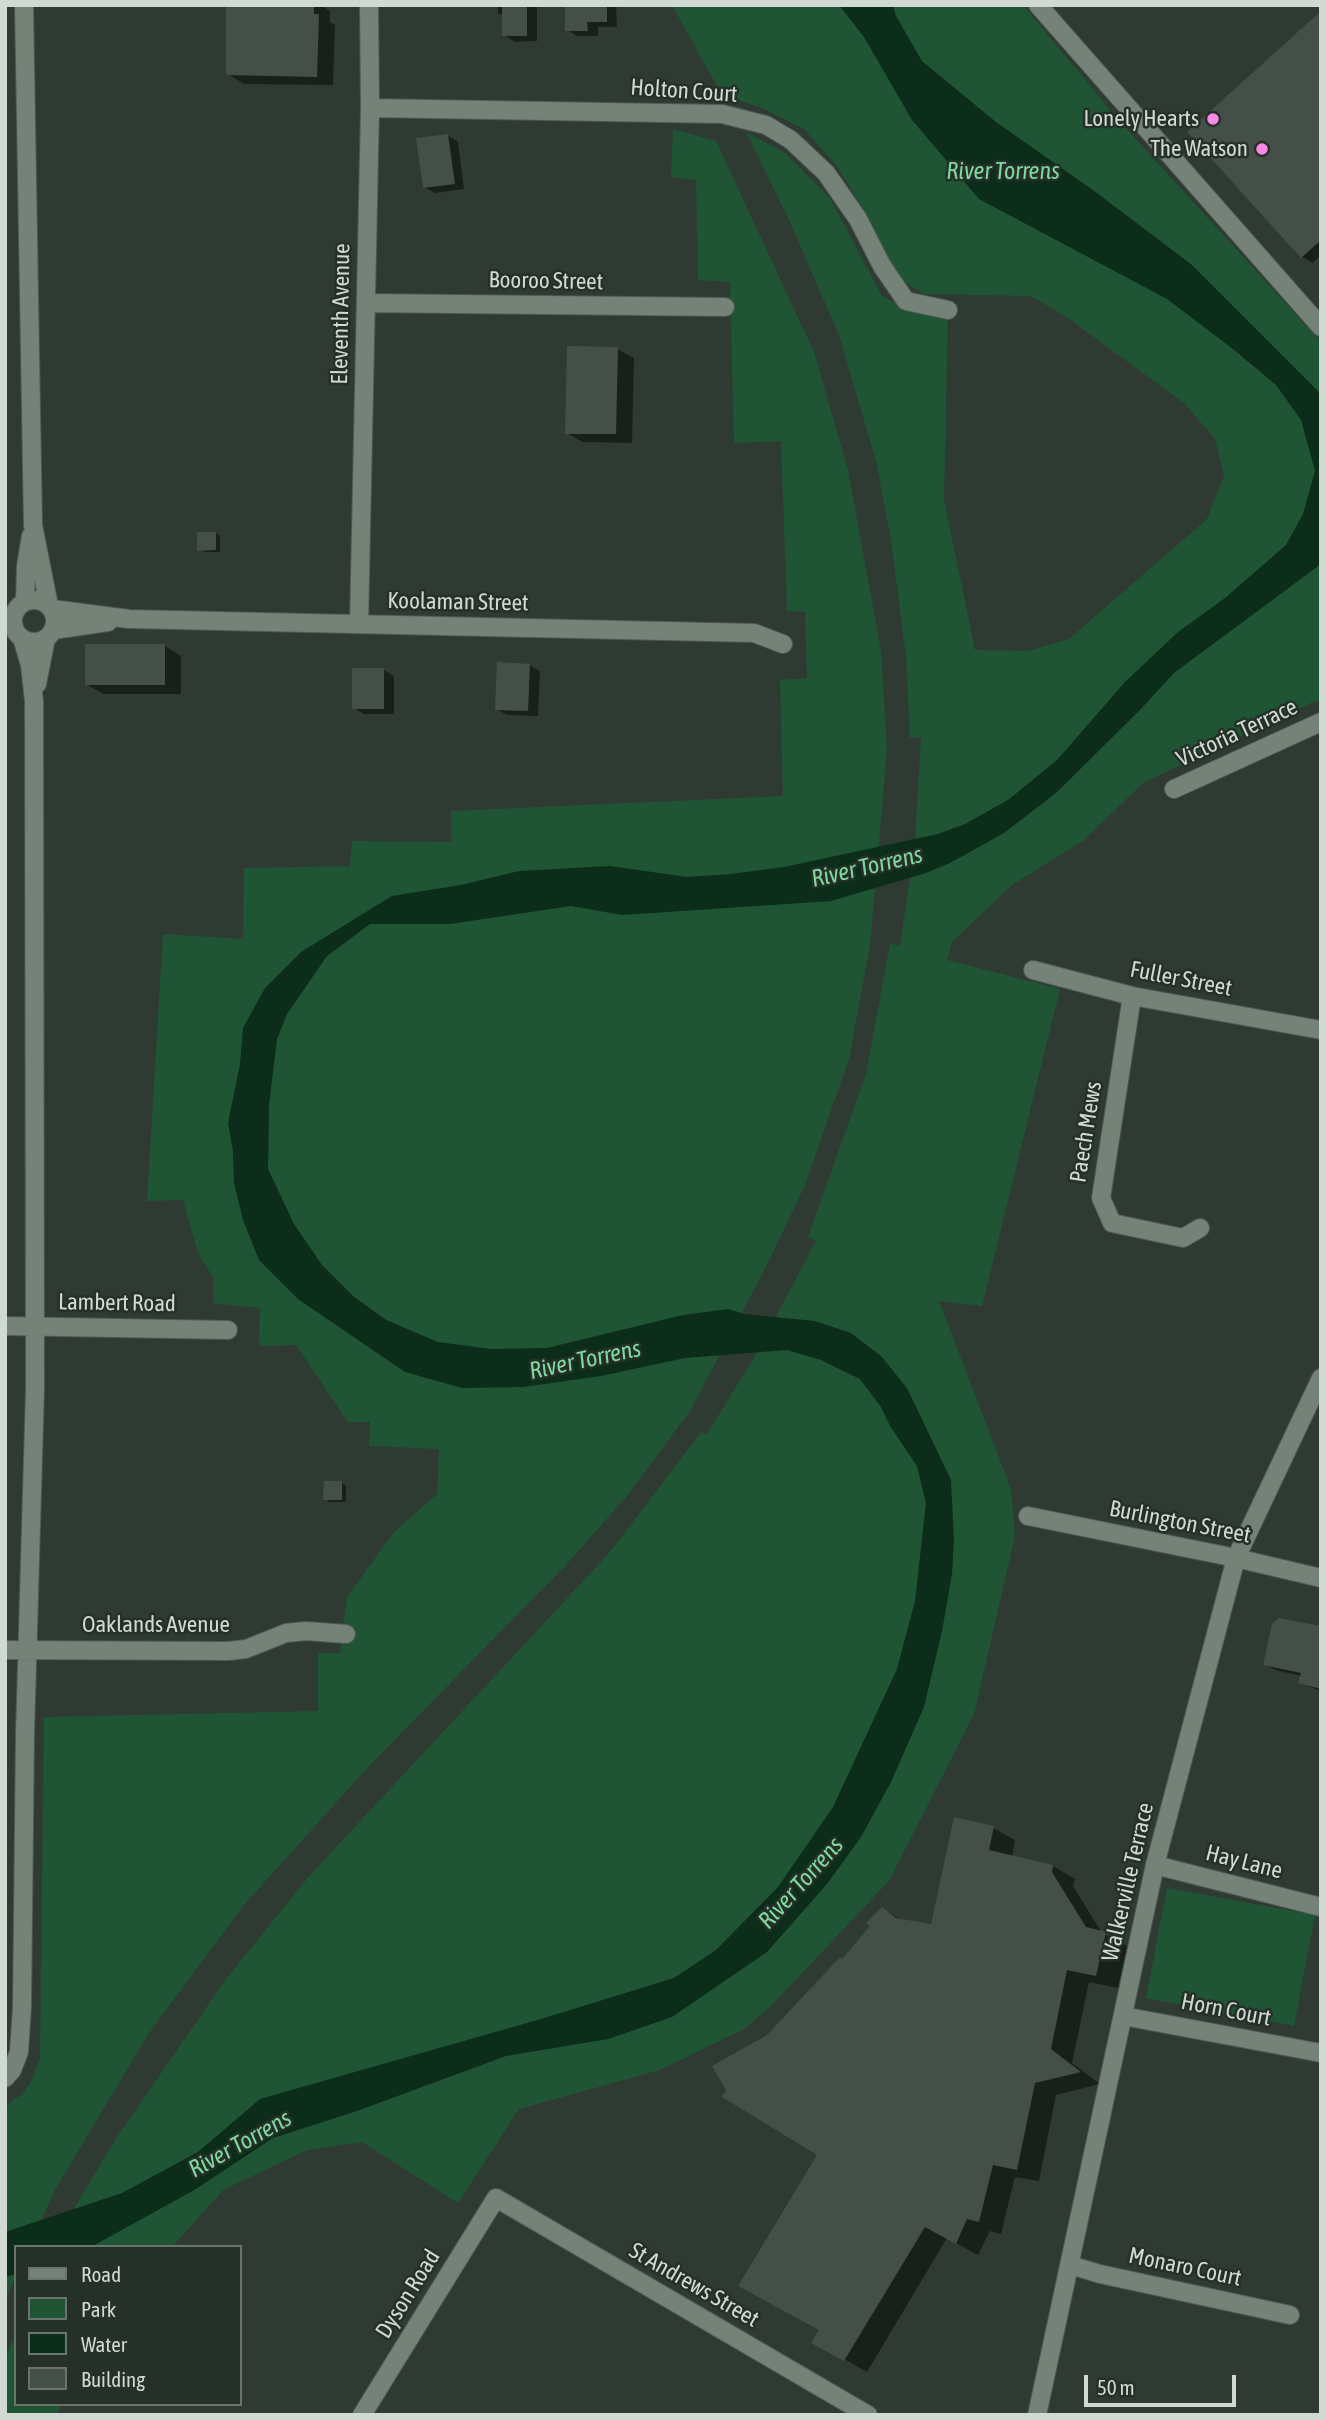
<!DOCTYPE html>
<style>
body{margin:0}
#map{position:relative;width:1326px;height:2420px;overflow:hidden;background:#2f3b32;font-family:"Asap Condensed",sans-serif}
canvas{display:block}
.frame{position:absolute;inset:0;border:7px solid #d1d9d3;pointer-events:none}
.legend{position:absolute;left:14px;top:2245px;width:228px;height:161px;box-sizing:border-box;background:#253028;border:2px solid #6a746c;margin:0;padding:9px 12px;list-style:none;font-size:21px;color:#d1d9d3}
.legend li{display:flex;align-items:center;gap:14px;height:35px}
.legend b{width:35px;border:2px solid #6a746c}
.scale{position:absolute;left:1084px;top:2375px;width:152px;height:32px;box-sizing:border-box;border:4px solid #d1d9d3;border-top:0;padding-left:9px;font-size:21px;line-height:24px;white-space:nowrap;color:#d1d9d3;-webkit-text-stroke:5px #253028;paint-order:stroke}
</style>
<div id="map">
<canvas width="1326" height="2420"></canvas>
<div class="frame"></div>
<ul class="legend">
<li><b style="height:9px;background:#758278"></b>Road</li>
<li><b style="height:19px;background:#1f5534"></b>Park</li>
<li><b style="height:19px;background:#0b2d19"></b>Water</li>
<li><b style="height:19px;background:#445047"></b>Building</li>
</ul>
<div class="scale">50 m</div>
</div>
<script>
const context = document.querySelector('canvas').getContext('2d');
context.lineJoin = 'round';
function fillPath(path, color) {
  context.fillStyle = color;
  context.fill(path, 'evenodd');
}
function shape(rows) {
  const path = new Path2D();
  for (const r of rows) {
    if (r.length === 3) {
      path.moveTo(r[0] + r[2], r[1]);
      path.arc(r[0], r[1], r[2], 0, 2 * Math.PI);
      continue;
    }
    path.moveTo(r[0], r[1]);
    for (let i = 2; i < r.length; i += 2) path.lineTo(r[i], r[i + 1]);
  }
  return path;
}
function stroke(path, color, width, dash) {
  context.strokeStyle = color;
  context.lineWidth = width;
  context.lineCap = dash ? 'butt' : 'round';
  context.setLineDash(dash || []);
  context.stroke(path);
}
function write(font, color, halo, rows, align = 'center') {
  context.font = font + ' "Asap Condensed",sans-serif';
  context.lineWidth = 5;
  context.setLineDash([]);
  context.textBaseline = 'middle';
  context.strokeStyle = halo;
  context.fillStyle = color;
  for (const [text, x, y, turn = 0] of rows) {
    context.save();
    context.translate(x, y);
    context.rotate((+turn || 0) * Math.PI / 180);
    context.textAlign = isNaN(turn) ? turn : align;
    if (halo) context.strokeText(text, 0, 0);
    context.fillText(text, 0, 0);
    context.restore();
  }
}
fillPath(shape([
 [672,5,1023,5,1121,123,1321,342,1321,701,1313,702,1143,783,1084,840,1012,885,952,942,947,960,1060,989,982,1306,939,1301,1011,1489,1015,1536,974,1714,889,1881,772,2005,744,2029,660,2070,519,2109,458,2203,362,2142,307,2150,223,2190,172,2247,54,2247,70,2215,117,2137,226,1979,311,1874,610,1552,701,1432,707,1434,755,1356,816,1241,808,1237,866,1074,890,943,900,946,915,842,921,737,910,738,906,657,891,539,876,461,839,335,791,224,746,132,784,152,830,198,882,296,911,312,948,310,944,500,975,650,1028,651,1069,639,1207,519,1224,476,1215,439,1185,404,1068,318,1031,296,924,294,905,282,894,270,864,211,838,167,804,129,760,107,722,95],
 [673,129,716,141,814,352,848,470,881,651,887,750,870,946,849,1059,805,1185,766,1267,690,1411,626,1497,565,1566,370,1765,243,1906,147,2036,56,2188,29,2247,16,2247,16,2276,5,2300,5,2106,21,2095,31,2082,40,2058,44,1717,318,1711,318,1653,340,1653,347,1597,394,1532,437,1494,439,1449,369,1446,370,1422,348,1422,296,1345,259,1346,260,1308,213,1303,213,1277,198,1253,183,1200,147,1201,163,934,243,939,244,868,350,866,352,841,451,842,451,811,783,796,780,680,807,678,805,612,787,611,781,441,734,443,730,282,698,280,696,180,671,177],
 [1167,1888,1315,1915,1294,2026,1146,1998],
 [16,2332,16,2404,62,2404,56,2415,5,2415,5,2359]
]), '#1f5534');
fillPath(shape([
 [839,5,893,5,896,16,922,61,996,122,1097,193,1192,265,1321,394,1321,564,1174,673,1140,710,1056,793,1004,833,950,863,926,873,831,901,622,915,571,906,450,924,370,924,327,956,287,1014,277,1039,269,1105,268,1169,294,1224,322,1265,353,1296,386,1320,438,1342,492,1349,547,1348,683,1315,728,1309,744,1314,815,1321,851,1333,881,1356,907,1388,951,1480,954,1541,952,1574,942,1631,924,1707,891,1782,861,1837,827,1884,767,1952,672,2017,608,2039,506,2056,357,2111,273,2138,196,2189,91,2247,16,2247,16,2274,5,2277,5,2232,122,2193,198,2152,260,2099,541,2019,674,1978,716,1950,778,1887,833,1807,897,1669,915,1601,926,1503,917,1466,890,1426,881,1407,860,1379,821,1360,787,1350,685,1358,601,1376,523,1387,462,1388,405,1372,298,1299,259,1260,243,1220,234,1183,233,1151,228,1123,240,1064,243,1028,265,988,301,952,392,896,461,885,519,871,610,866,687,877,731,874,784,867,938,834,965,824,1008,800,1057,760,1125,682,1178,632,1225,598,1286,545,1303,514,1315,471,1301,420,1276,385,1233,349,1167,299,979,199,912,120,864,37]
]), '#0b2d19');
fillPath(shape([
 [228,5,321,5,330,11,330,22,335,25,333,85,244,84,228,74],
 [498,5,537,5,537,41,515,42,504,35,504,16,498,13],
 [567,5,616,5,617,27,598,27,598,36,577,36,567,30],
 [1321,14,1321,255,1313,263,1302,257],
 [447,135,458,142,464,189,435,193,424,187],
 [617,349,634,358,632,443,583,442,567,433],
 [216,533,220,536,220,552,204,552,199,550],
 [165,646,181,656,181,694,103,694,86,684],
 [529,665,540,671,538,716,507,715,496,709],
 [384,670,394,676,394,714,364,714,354,708],
 [342,1483,346,1486,346,1502,330,1502,325,1499],
 [1321,1628,1321,1691,1300,1683,1302,1676,1275,1670,1265,1664],
 [993,1828,1015,1840,1012,1857,1053,1866,1075,1879,1073,1886,1102,1933,1127,1946,1118,1988,1089,1982,1072,2063,1100,2084,1056,2095,1039,2181,1015,2177,1001,2234,990,2231,978,2255,947,2238,867,2372,814,2342,821,2330,820,2155,768,2037,843,1961,872,1926,883,1909,905,1922,932,1926]
]), '#0007');
fillPath(shape([
 [226,5,314,5,314,14,319,14,317,77,226,75],
 [502,5,527,5,527,36,502,36],
 [565,5,607,5,607,22,587,22,588,31,565,31],
 [1321,11,1321,240,1301,258,1187,132],
 [448,134,455,184,423,188,416,138],
 [567,346,618,347,616,434,565,434],
 [197,532,216,532,216,550,197,551],
 [85,644,165,644,165,685,85,685],
 [497,662,530,664,528,711,495,710],
 [352,668,384,668,384,709,352,709],
 [324,1481,342,1481,342,1500,323,1500],
 [1279,1618,1321,1626,1321,1689,1298,1683,1301,1673,1263,1665,1272,1624],
 [954,1817,994,1826,989,1850,1053,1865,1052,1872,1086,1927,1106,1932,1096,1976,1067,1970,1051,2049,1081,2072,1035,2083,1017,2170,993,2165,979,2222,967,2219,956,2244,925,2227,844,2361,811,2343,819,2330,738,2286,817,2155,722,2097,726,2090,712,2066,767,2035,840,1957,842,1959,870,1926,866,1923,882,1907,896,1918,931,1924]
]), '#445047');
const minor = shape([
 [24,5,33,525,49,606],
 [1038,5,1321,327],
 [370,108,722,114,766,125,791,140,826,173,858,219,882,266,906,301,948,310],
 [366,303,725,307],
 [34,621,21],
 [25,602,26,566,31,536],
 [52,609,129,619,754,633,783,644],
 [359,624,370,108,369,5],
 [53,630,108,622],
 [37,684,46,638],
 [1174,789,1321,722],
 [1033,970,1132,996,1321,1030],
 [1132,996,1101,1198,1112,1223,1183,1238,1200,1228],
 [5,1326,228,1330],
 [1028,1516,1236,1558,1321,1578],
 [5,1650,228,1651,246,1649,286,1633,306,1631,346,1634],
 [1155,1865,1321,1907],
 [1123,2016,1321,2053],
 [5,2078,12,2070,19,2052,22,2007,25,1733,35,1389,34,701,30,665,22,638],
 [1070,2265,1100,2274,1290,2315],
 [362,2415,496,2198,868,2415]
]);
const tertiary = shape([
 [1037,2415,1155,1865,1236,1558,1321,1378]
]);
stroke(minor, '#4f5952', 20);
stroke(tertiary, '#4f5952', 20);
stroke(minor, '#758278', 18);
stroke(tertiary, '#758278', 18);
for (const [x, y, r, color] of [
 [1213,119,7,"#fb87e6"],
 [1262,149,7,"#fb87e6"]
]) {
  const dot = new Path2D();
  dot.arc(x, y, r, 0, 2 * Math.PI);
  context.fillStyle = color;
  context.fill(dot);
  stroke(dot, '#253028', 2.5);
}
write('23px', '#d1d9d3', '#253028', [
 ["Holton Court",684,91,4],
 ["Booroo Street",546,281,1],
 ["Eleventh Avenue",341,314,-89],
 ["Koolaman Street",458,602,1],
 ["Victoria Terrace",1237,733,-25],
 ["Fuller Street",1181,979,11],
 ["Paech Mews",1086,1132,-81],
 ["Lambert Road",117,1303,1],
 ["Burlington Street",1180,1522,11],
 ["Oaklands Avenue",156,1625],
 ["Hay Lane",1244,1862,14],
 ["Walkerville Terrace",1128,1882,-77],
 ["Horn Court",1226,2010,11],
 ["Monaro Court",1185,2267,12],
 ["St Andrews Street",694,2285,30],
 ["Dyson Road",408,2294,-58]
]);
write('23px', '#d1d9d3', '#253028', [
 ["Lonely Hearts",1199,119],
 ["The Watson",1248,149]
], 'right');
write('italic 24px', '#7ed99e', '#253028', [
 ["River Torrens",1003,171],
 ["River Torrens",867,867,-13],
 ["River Torrens",585,1360,-12],
 ["River Torrens",801,1883,-48],
 ["River Torrens",240,2144,-29]
]);
</script>
